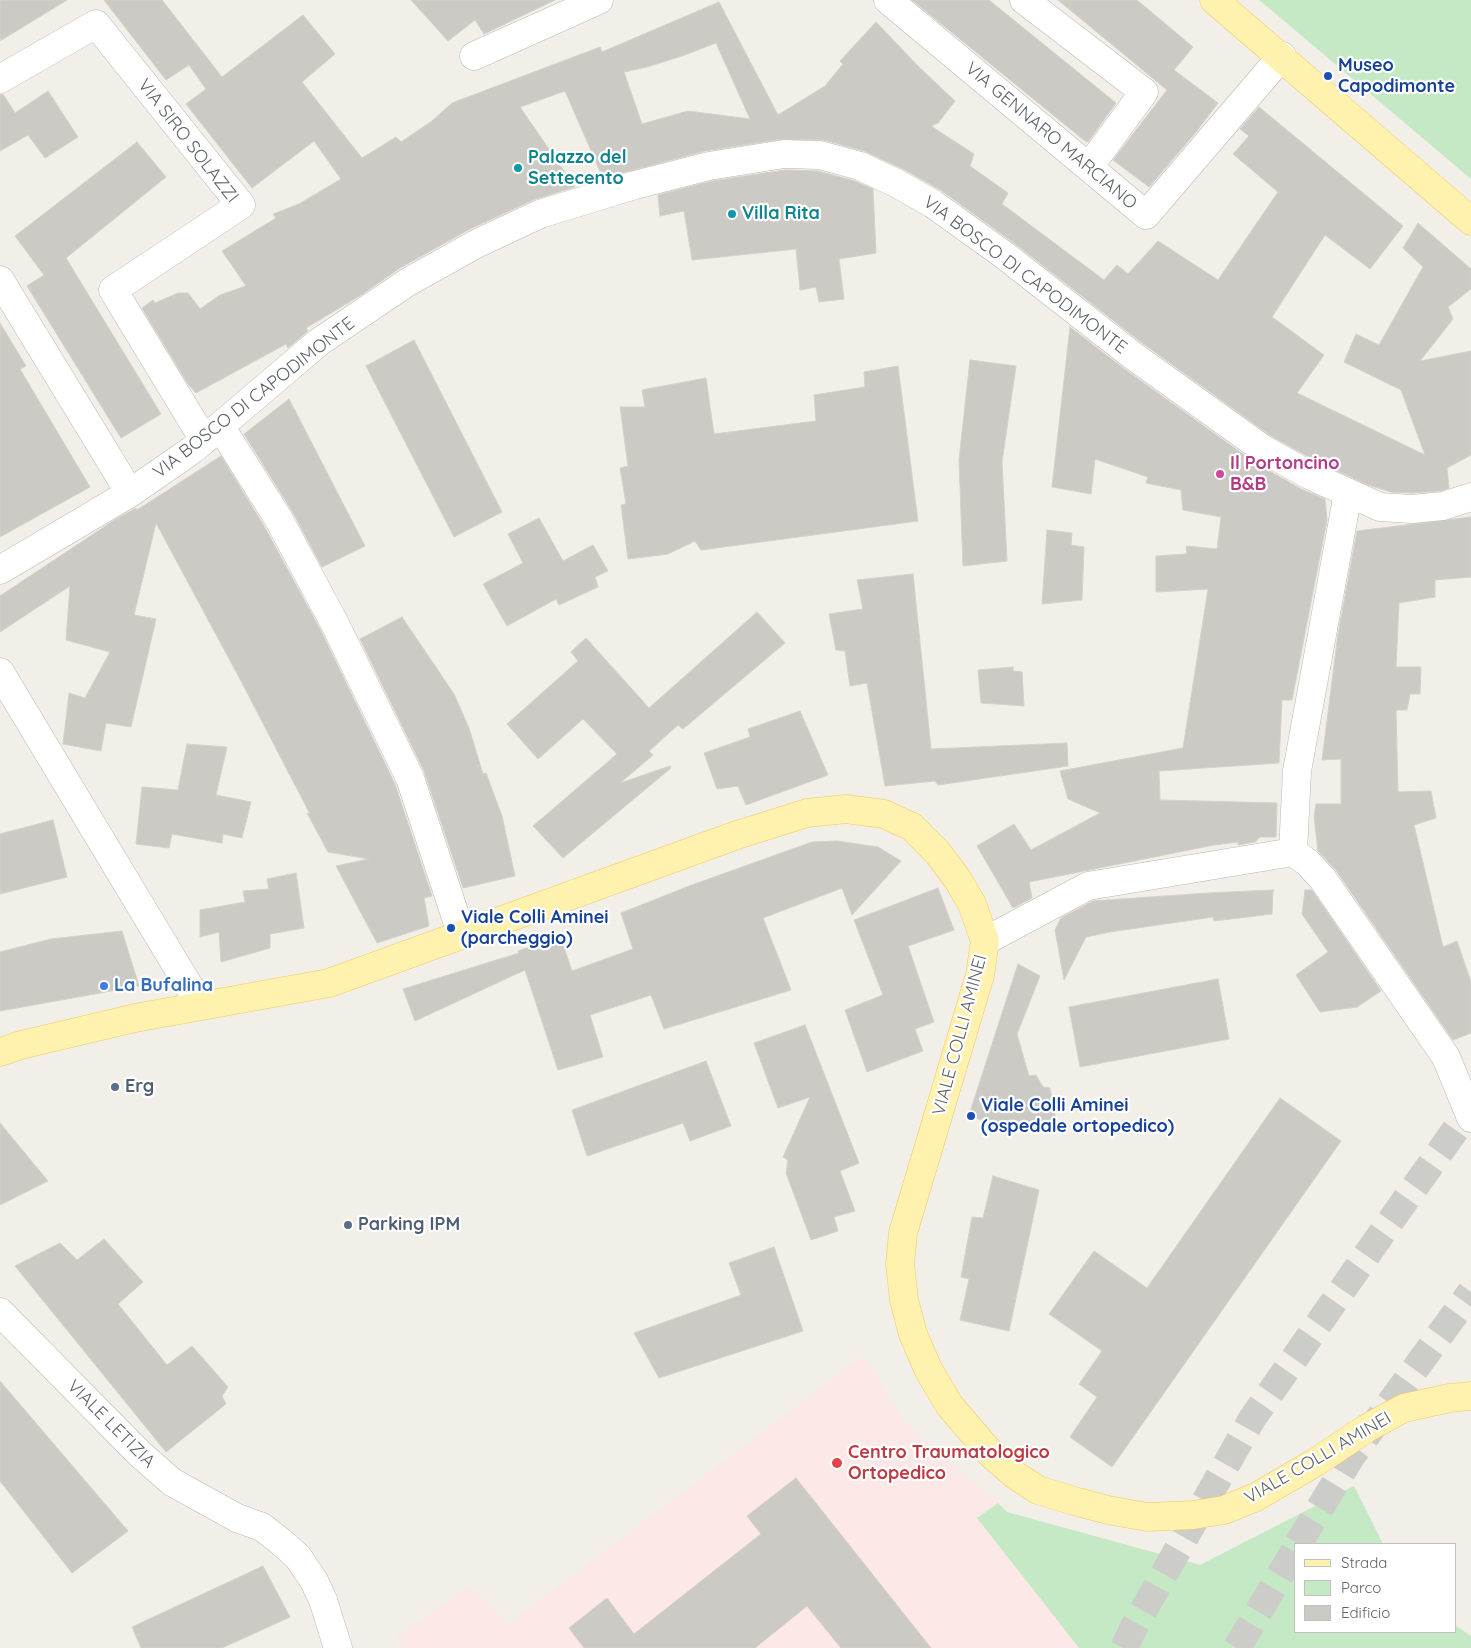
<!DOCTYPE html>
<style>
body{margin:0}
#map{position:relative;width:1471px;height:1648px;overflow:hidden;background:#f1efe8;font-family:Quicksand,sans-serif}
canvas{display:block}
.legend{position:absolute;left:1294px;top:1543px;width:162px;height:90px;box-sizing:border-box;background:#fff;border:1px solid #bfc1c3;margin:0;padding:6px 9px;list-style:none;font-size:15px;color:#5f6368}
.legend li{display:flex;align-items:center;gap:10px;height:25px}
.legend b{width:25px;border:1px solid #bfc1c3}
</style>
<div id="map">
<canvas width="1471" height="1648"></canvas>
<ul class="legend">
<li><b style="height:6px;background:#fff2af"></b>Strada</li>
<li><b style="height:14px;background:#c5e8c5"></b>Parco</li>
<li><b style="height:14px;background:#cccac5"></b>Edificio</li>
</ul>
</div>
<script>
const context = document.querySelector('canvas').getContext('2d');
context.lineJoin = 'round';
function fillPath(path, color) {
  context.fillStyle = color;
  context.fill(path, 'evenodd');
}
function shape(rows) {
  const path = new Path2D();
  for (const r of rows) {
    path.moveTo(r[0], r[1]);
    for (let i = 2; i < r.length; i += 2) path.lineTo(r[i], r[i + 1]);
  }
  return path;
}
function stroke(path, color, width, dash) {
  context.strokeStyle = color;
  context.lineWidth = width;
  context.lineCap = dash ? 'butt' : 'round';
  context.setLineDash(dash || []);
  context.stroke(path);
}
function write(font, color, halo, rows, align = 'center') {
  context.font = font + ' Quicksand,sans-serif';
  context.lineWidth = 4.5;
  context.setLineDash([]);
  context.textBaseline = 'middle';
  context.strokeStyle = halo;
  context.fillStyle = color;
  for (const [text, x, y, turn = 0] of rows) {
    context.save();
    context.translate(x, y);
    context.rotate((+turn || 0) * Math.PI / 180);
    context.textAlign = isNaN(turn) ? turn : align;
    if (halo) context.strokeText(text, 0, 0);
    context.fillText(text, 0, 0);
    context.restore();
  }
}
fillPath(shape([
 [863,1356,905,1423,998,1503,977,1518,1079,1648,404,1648,396,1638,470,1585,508,1625]
]), '#fce8e6');
fillPath(shape([
 [1259,0,1471,0,1471,179,1270,9],
 [1354,1486,1383,1544,1295,1544,1295,1632,1455,1632,1455,1625,1471,1636,1471,1648,1079,1648,977,1518,998,1503,1007,1512,1200,1565]
]), '#c5e8c5');
const building = shape([
 [0,0,67,0,0,41,0,0],
 [104,0,162,0,222,77,303,15,335,54,302,82,362,158,396,137,401,142,432,121,452,103,600,47,602,52,719,2,778,115,825,86,843,64,840,61,876,22,918,66,955,101,938,123,931,126,974,154,970,166,1008,193,1002,204,1104,280,1117,265,1128,274,1158,241,1218,280,1278,192,1233,154,1249,136,1240,129,1259,107,1403,226,1370,269,1325,235,1272,317,1324,355,1297,393,1425,455,1401,390,1344,362,1356,334,1379,345,1423,267,1403,248,1418,223,1471,269,1471,289,1448,307,1453,319,1420,361,1471,351,1471,455,1447,468,1449,488,1440,491,1412,493,1391,492,1368,485,1316,461,1271,436,1141,342,1014,243,942,191,905,170,864,151,824,140,782,139,705,151,603,178,565,91,520,107,575,187,533,200,468,230,400,268,361,295,306,328,308,331,288,348,286,344,196,393,188,384,142,308,153,300,155,303,178,293,188,293,200,309,220,295,246,286,222,251,276,218,273,214,299,204,341,179,314,141,252,188,186,104,206,89,189,65,166,80,104,0],
 [716,43,750,119,688,111,642,124,624,72,647,67,682,56,716,43],
 [411,0,555,0,484,34,475,20,448,41,411,0],
 [912,0,989,0,1116,103,1088,142,1085,141,912,0],
 [1058,0,1137,0,1193,47,1174,70,1218,103,1196,132,1149,187,1113,160,1167,90,1058,0],
 [48,91,78,137,45,158,28,135,0,151,0,95,3,94,15,113,48,91],
 [137,142,166,177,66,258,161,414,121,438,27,286,44,275,15,236,137,142],
 [785,170,818,171,855,181,873,189,876,253,839,259,844,299,819,302,816,287,800,290,796,249,692,260,684,211,660,216,658,195,712,181,785,170],
 [0,323,26,366,20,369,90,487,0,537,0,323],
 [1070,327,1123,368,1254,462,1301,489,1325,499,1327,520,1292,700,1282,700,1279,763,1159,771,1160,800,1277,803,1276,837,1260,837,1255,842,1238,845,1238,842,1214,845,1029,882,1032,898,1013,908,977,846,1014,824,1031,850,1100,813,1068,799,1060,771,1183,748,1208,589,1156,592,1156,556,1187,554,1186,546,1217,549,1221,517,1183,510,1181,490,1146,483,1148,477,1095,459,1091,494,1052,487,1070,327],
 [414,340,502,512,454,537,366,366,414,340],
 [970,360,1016,366,1002,462,1007,561,963,566,959,460,970,360],
 [898,366,918,521,701,550,695,541,668,554,628,559,621,505,626,504,620,468,628,466,620,407,645,407,642,390,706,378,714,434,816,421,814,395,865,387,864,372,898,366],
 [289,399,365,546,322,567,292,511,244,434,289,399],
 [221,456,264,526,320,629,395,784,432,896,424,898,429,926,377,943,336,866,369,859,328,852,307,813,310,814,241,681,156,523,134,615,156,619,131,727,106,723,101,751,63,744,69,693,85,698,110,652,66,640,70,586,0,632,0,596,116,519,136,508,137,510,221,456],
 [1471,517,1471,577,1435,580,1435,597,1399,603,1396,667,1421,667,1420,694,1410,694,1407,710,1396,710,1398,792,1431,791,1436,818,1414,825,1443,947,1457,941,1471,982,1471,1033,1453,1040,1335,869,1318,851,1314,817,1316,804,1341,804,1341,759,1322,760,1338,634,1357,531,1471,517],
 [539,518,563,561,593,545,608,571,595,577,598,587,559,605,556,599,507,626,483,584,523,563,508,534,539,518],
 [1047,530,1072,533,1071,545,1084,547,1082,600,1042,604,1047,530],
 [913,574,931,749,1067,743,1068,766,938,785,935,781,885,786,867,683,850,686,845,651,836,650,829,614,863,609,857,580,913,574],
 [757,612,785,643,683,729,678,725,649,751,653,755,620,783,670,766,671,768,563,858,533,826,617,754,583,719,538,759,507,724,578,661,571,652,586,638,649,708,757,612],
 [402,617,454,694,469,728,483,774,486,773,502,816,515,876,463,888,424,771,360,639,402,617],
 [1013,667,1013,671,1022,672,1024,706,981,703,978,670,1013,667],
 [800,711,828,775,746,805,738,786,717,789,704,753,750,737,748,729,800,711],
 [187,744,227,747,216,795,251,802,242,838,223,834,222,843,172,834,169,848,136,844,142,787,178,790,187,744],
 [53,820,67,877,0,894,0,834,53,820],
 [837,841,878,847,901,861,852,915,842,888,763,918,791,990,664,1029,651,995,590,1015,603,1057,558,1070,525,970,415,1021,403,989,519,953,518,951,560,936,572,971,633,949,621,913,689,886,812,842,837,841],
 [296,873,304,928,270,934,270,948,221,962,219,932,200,937,200,910,245,902,243,891,269,889,267,879,296,873],
 [938,888,954,930,908,946,934,1022,915,1029,923,1051,867,1072,845,1010,883,995,854,920,938,888],
 [1273,890,1272,914,1214,921,1213,917,1110,932,1086,937,1064,980,1055,930,1061,918,1093,901,1208,893,1273,890],
 [1305,890,1312,890,1381,991,1357,1007,1320,1012,1296,975,1328,952,1302,914,1305,890],
 [122,931,139,986,0,1011,0,952,51,939,122,931],
 [1018,964,1040,976,1017,1034,1029,1076,1036,1075,1043,1087,1050,1088,1056,1120,998,1127,969,1115,1018,964],
 [1218,979,1229,1039,1080,1067,1069,1007,1218,979],
 [805,1025,859,1163,840,1171,855,1211,834,1217,838,1231,811,1240,786,1173,788,1160,783,1157,810,1097,778,1108,754,1043,805,1025],
 [706,1061,731,1126,690,1141,683,1123,587,1156,572,1110,706,1061],
 [1280,1098,1341,1141,1112,1467,1070,1437,1097,1397,1079,1384,1102,1351,1049,1314,1094,1251,1147,1288,1280,1098],
 [0,1123,48,1181,0,1205,0,1123],
 [993,1176,1039,1190,1009,1331,960,1320,969,1279,961,1277,972,1217,983,1218,993,1176],
 [104,1239,143,1282,118,1304,167,1365,192,1346,228,1387,222,1396,226,1404,166,1452,15,1266,60,1243,77,1260,104,1239],
 [774,1247,803,1331,659,1378,634,1333,741,1295,729,1263,774,1247],
 [0,1381,128,1531,72,1573,0,1481,0,1381],
 [796,1478,931,1648,841,1648,807,1606,755,1648,584,1648,569,1628,607,1598,634,1634,761,1534,747,1516,796,1478],
 [263,1566,290,1617,222,1648,141,1648,132,1627,263,1566]
]);
fillPath(building, '#cccac5');
stroke(building, '#d6d1c6', 1);
stroke(shape([
 [1298,1544,1351,1457,1471,1292],
 [1124,1648,1135,1625,1252,1419,1382,1233,1471,1108],
 [1237,1648,1295,1550]
]), '#ccccc8', 28, [28, 14]);
const minor = shape([
 [888,0,1146,215,1282,56],
 [1024,0,1144,92,1089,167],
 [474,56,599,0],
 [0,79,96,24,241,205,113,290,204,440],
 [0,280,130,493],
 [220,426,278,518,334,622,410,778,457,921],
 [0,570,130,493,192,450,319,342,408,282,476,244,540,214,635,185,709,166,784,154,820,155,860,166,898,184,933,204,1004,255,1132,355,1263,449,1309,475,1380,507,1412,509,1443,506,1471,497],
 [0,672,190,988],
 [1293,852,1297,771,1348,493],
 [1293,852,1307,862,1322,878,1446,1057,1471,1118],
 [985,941,1088,886,1293,852],
 [0,1312,140,1454,172,1482,237,1518,262,1527,280,1541,298,1557,314,1581,323,1600,338,1648]
]);
const major = shape([
 [1214,0,1471,221],
 [0,1052,21,1045,135,1018,329,983,737,835,807,813,846,809,884,814,912,827,938,853,958,880,972,904,985,941,980,975,903,1233,900,1264,904,1300,913,1334,929,1371,950,1406,992,1455,1015,1475,1038,1490,1074,1501,1108,1510,1147,1517,1193,1515,1224,1510,1256,1497,1316,1462,1367,1428,1404,1408,1450,1398,1471,1396]
]);
stroke(minor, '#b5b8bc', 29);
stroke(major, '#f2c960', 29);
stroke(minor, '#fff', 28);
stroke(major, '#fff2af', 28);
for (const [x, y, r, color] of [
 [1328,76,5,"#1a4fb4"],
 [518,168,5,"#0f9aa8"],
 [732,214,5,"#0f9aa8"],
 [1220,474,5,"#d1479c"],
 [451,928,5,"#1a4fb4"],
 [104,986,5,"#3f7fe0"],
 [115,1087,5,"#5c6f8a"],
 [971,1116,5,"#1a4fb4"],
 [348,1225,5,"#5c6f8a"],
 [837,1463,6,"#e0444e"]
]) {
  const dot = new Path2D();
  dot.arc(x, y, r, 0, 2 * Math.PI);
  context.fillStyle = color;
  context.fill(dot);
  stroke(dot, '#fff', 2);
}
write('bold 18px', '#164399', '#fff', [
 ["Museo",1338,66],
 ["Capodimonte",1338,87],
 ["Viale Colli Aminei",461,918],
 ["(parcheggio)",461,939],
 ["Viale Colli Aminei",981,1106],
 ["(ospedale ortopedico)",981,1127]
], 'left');
write('18px', '#5f6368', '#fff', [
 ["VIA GENNARO MARCIANO",1051,136,40],
 ["VIA SIRO SOLAZZI",188,141,52],
 ["VIA BOSCO DI CAPODIMONTE",1025,275,37],
 ["VIA BOSCO DI CAPODIMONTE",254,398,-38],
 ["VIALE COLLI AMINEI",960,1035,-75],
 ["VIALE LETIZIA",111,1424,45],
 ["VIALE COLLI AMINEI",1318,1458,-30]
]);
write('bold 18px', '#0d838f', '#fff', [
 ["Palazzo del",528,158],
 ["Settecento",528,179],
 ["Villa Rita",742,214]
], 'left');
write('bold 18px', '#b23c85', '#fff', [
 ["Il Portoncino",1230,464],
 ["B&B",1230,485]
], 'left');
write('bold 18px', '#366cbe', '#fff', [
 ["La Bufalina",114,986]
], 'left');
write('bold 18px', '#4e5e75', '#fff', [
 ["Erg",125,1087],
 ["Parking IPM",358,1225]
], 'left');
write('bold 18px', '#be3a42', '#fff', [
 ["Centro Traumatologico",848,1453],
 ["Ortopedico",848,1474]
], 'left');
</script>
